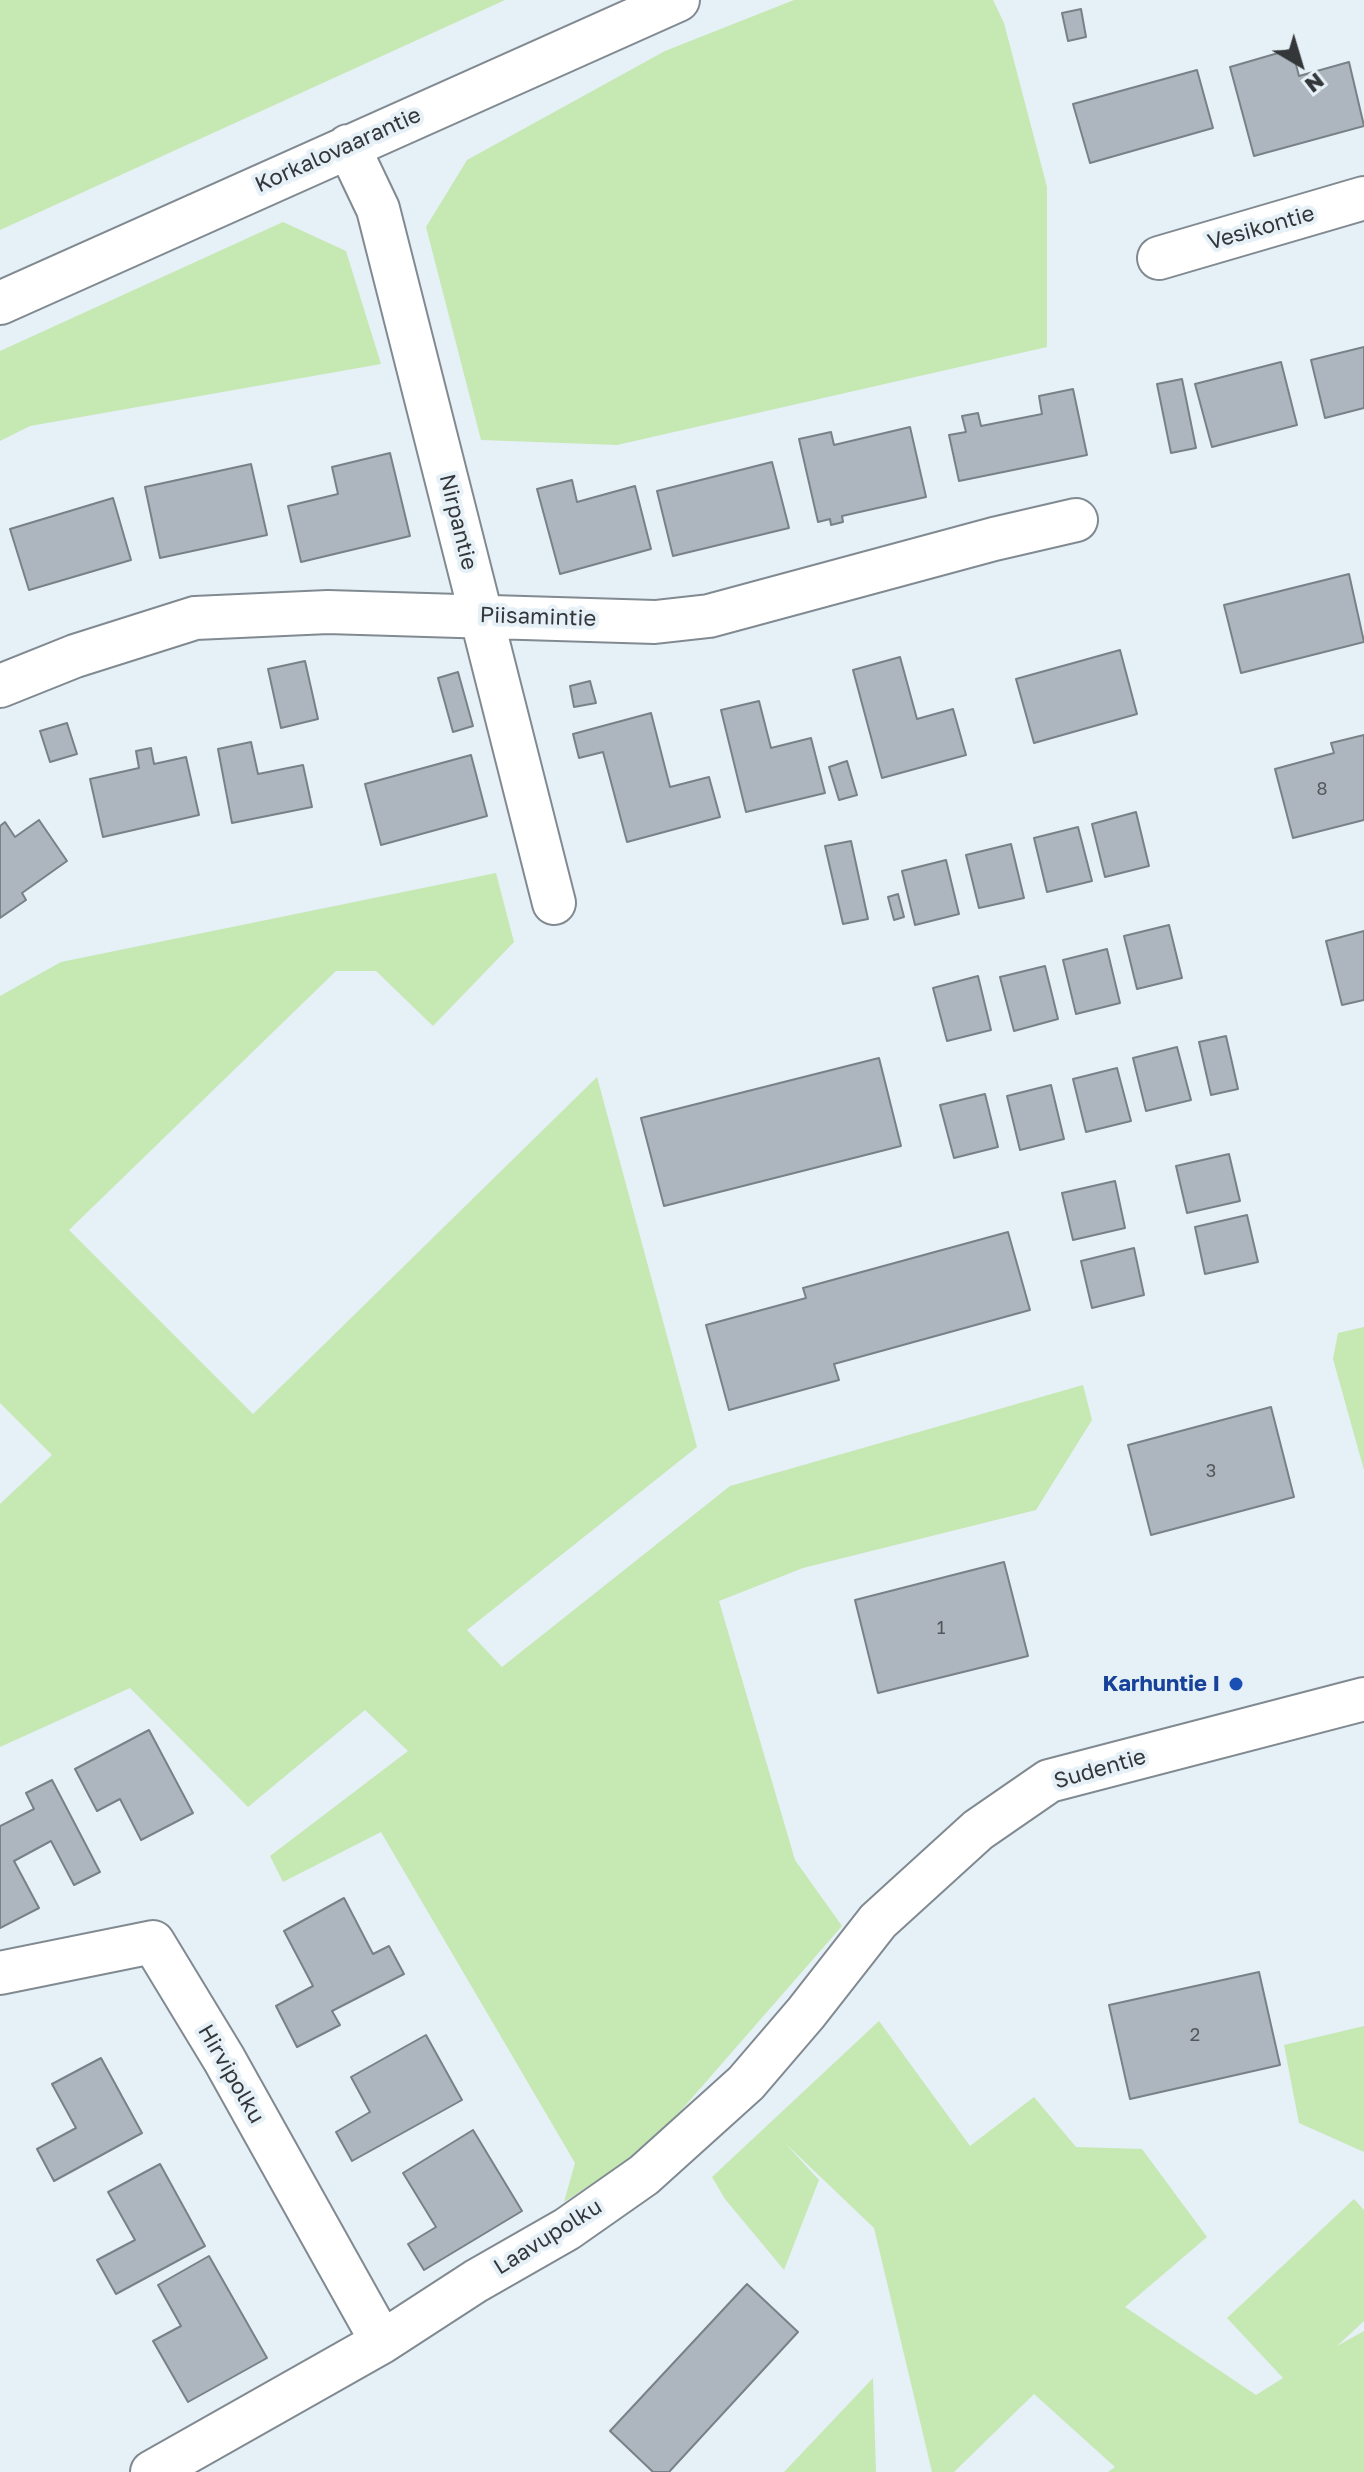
<!DOCTYPE html>
<style>
body{margin:0}
#map{position:relative;width:1364px;height:2472px;overflow:hidden;background:#e6f0f7;font-family:"Golos Text",sans-serif}
canvas{display:block}
.north{position:absolute;left:1260px;top:24px;width:80px;height:80px;-webkit-text-stroke:6px #e6f0f7;paint-order:stroke;rotate:142deg;font-size:22px;font-weight:700;line-height:32px;text-align:center;color:#34373a}
.north::after{content:'';display:block;margin:auto;width:28px;height:36px;background:#34373a;clip-path:polygon(50% 0,100% 100%,50% 72%,0 100%)}
</style>
<div id="map">
<canvas width="1364" height="2472"></canvas>
<div class="north">N</div>
</div>
<script>
const context = document.querySelector('canvas').getContext('2d');
context.lineJoin = 'round';
function fillPath(path, color) {
  context.fillStyle = color;
  context.fill(path, 'evenodd');
}
function shape(rows) {
  const path = new Path2D();
  for (const r of rows) {
    path.moveTo(r[0], r[1]);
    for (let i = 2; i < r.length; i += 2) path.lineTo(r[i], r[i + 1]);
  }
  return path;
}
function stroke(path, color, width, dash) {
  context.strokeStyle = color;
  context.lineWidth = width;
  context.lineCap = dash ? 'butt' : 'round';
  context.setLineDash(dash || []);
  context.stroke(path);
}
function write(font, color, halo, rows, align = 'center') {
  context.font = font + ' "Golos Text",sans-serif';
  context.lineWidth = 8;
  context.setLineDash([]);
  context.textBaseline = 'middle';
  context.strokeStyle = halo;
  context.fillStyle = color;
  for (const [text, x, y, turn = 0] of rows) {
    context.save();
    context.translate(x, y);
    context.rotate((+turn || 0) * Math.PI / 180);
    context.textAlign = isNaN(turn) ? turn : align;
    if (halo) context.strokeText(text, 0, 0);
    context.fillText(text, 0, 0);
    context.restore();
  }
}
fillPath(shape([
 [0,0,505,0,0,230],
 [794,0,993,0,1004,23,1047,187,1047,347,617,445,481,440,426,227,467,160,665,51],
 [283,222,346,251,381,364,30,426,0,441,0,351],
 [496,873,514,942,433,1026,376,971,336,971,69,1230,253,1414,597,1077,697,1447,467,1630,502,1667,730,1486,1083,1385,1092,1420,1036,1510,803,1568,719,1601,795,1860,842,1926,650,2146,564,2202,575,2163,381,1832,283,1882,270,1856,408,1751,365,1710,248,1807,130,1688,0,1747,0,1504,52,1455,0,1403,0,996,61,962],
 [1364,1327,1364,1470,1333,1359,1338,1333],
 [879,2021,970,2146,1034,2097,1076,2147,1142,2149,1207,2237,1125,2307,1256,2395,1283,2378,1227,2318,1354,2199,1364,2210,1364,2321,1337,2346,1364,2331,1364,2472,1108,2472,1115,2467,1034,2394,954,2472,932,2472,874,2228,785,2143,819,2180,784,2270,725,2199,712,2177],
 [1364,2026,1364,2152,1299,2123,1284,2045],
 [873,2378,876,2472,784,2472]
]), '#c6e8b3');
const building = shape([
 [1081,9,1086,37,1068,41,1062,13,1081,9],
 [1292,49,1299,76,1349,62,1364,126,1254,156,1230,67,1292,49],
 [1197,70,1213,128,1090,163,1073,104,1197,70],
 [1364,347,1364,408,1325,418,1311,360,1364,347],
 [1281,362,1297,425,1212,447,1195,384,1281,362],
 [1182,379,1196,448,1171,453,1157,384,1182,379],
 [1073,389,1087,455,959,481,949,435,966,432,962,416,978,413,981,426,1042,414,1039,396,1073,389],
 [910,427,926,497,842,516,843,522,831,525,830,519,818,522,799,439,831,432,834,445,910,427],
 [390,453,410,536,301,562,288,506,338,494,332,467,390,453],
 [772,462,789,528,673,556,657,491,772,462],
 [251,464,267,535,160,558,145,487,251,464],
 [572,480,577,502,635,486,651,549,560,574,537,489,572,480],
 [113,498,131,560,29,590,10,529,113,498],
 [1349,574,1364,642,1241,673,1224,605,1349,574],
 [1120,650,1137,714,1034,743,1016,679,1120,650],
 [900,657,917,719,953,709,966,755,882,778,853,670,900,657],
 [305,661,318,719,281,728,268,669,305,661],
 [458,672,473,726,453,732,438,678,458,672],
 [590,681,596,703,574,707,570,686,590,681],
 [759,701,771,748,811,738,825,793,746,812,721,710,759,701],
 [651,713,670,787,709,777,720,817,627,842,603,752,579,758,573,734,651,713],
 [67,723,77,754,50,762,40,731,67,723],
 [1364,735,1364,820,1293,838,1275,769,1334,753,1331,743,1364,735],
 [251,742,258,774,303,765,312,807,232,823,218,749,251,742],
 [151,748,154,764,186,757,199,815,103,837,90,779,139,768,136,751,151,748],
 [471,755,487,816,381,845,365,784,471,755],
 [847,761,857,795,839,800,829,767,847,761],
 [1136,812,1149,866,1105,877,1092,824,1136,812],
 [39,820,67,861,22,893,26,900,0,918,0,826,5,822,15,837,39,820],
 [1078,827,1092,881,1047,892,1034,838,1078,827],
 [851,841,868,919,843,924,825,846,851,841],
 [1011,844,1024,898,979,908,966,855,1011,844],
 [946,860,959,914,915,925,902,871,946,860],
 [898,894,904,917,894,920,888,897,898,894],
 [1169,925,1182,978,1137,989,1124,936,1169,925],
 [1364,931,1364,1000,1342,1005,1326,941,1364,931],
 [1107,949,1120,1003,1076,1014,1063,960,1107,949],
 [1045,966,1058,1019,1014,1031,1000,977,1045,966],
 [978,976,991,1030,947,1041,933,988,978,976],
 [1226,1036,1238,1089,1211,1095,1199,1042,1226,1036],
 [1177,1047,1191,1100,1146,1111,1133,1058,1177,1047],
 [879,1058,901,1146,664,1206,641,1118,879,1058],
 [1117,1068,1131,1121,1086,1132,1073,1079,1117,1068],
 [1051,1085,1064,1139,1020,1150,1007,1096,1051,1085],
 [985,1094,998,1147,954,1158,940,1105,985,1094],
 [1229,1154,1240,1201,1187,1213,1176,1166,1229,1154],
 [1115,1181,1125,1228,1073,1240,1062,1193,1115,1181],
 [1247,1215,1258,1262,1205,1274,1195,1227,1247,1215],
 [1008,1232,1030,1310,834,1364,839,1380,729,1410,706,1325,806,1298,803,1288,1008,1232],
 [1134,1248,1144,1295,1092,1308,1081,1261,1134,1248],
 [1271,1407,1294,1497,1151,1535,1128,1445,1271,1407],
 [1004,1562,1028,1656,878,1693,855,1600,1004,1562],
 [149,1730,193,1813,141,1840,120,1799,97,1811,75,1769,149,1730],
 [52,1780,100,1872,74,1885,51,1841,14,1861,39,1908,0,1928,0,1826,34,1809,26,1793,52,1780],
 [344,1898,373,1954,389,1946,404,1974,332,2011,340,2025,297,2047,276,2006,313,1986,284,1931,344,1898],
 [1259,1972,1280,2065,1130,2099,1109,2005,1259,1972],
 [426,2035,462,2100,352,2161,336,2132,370,2112,351,2077,426,2035],
 [101,2058,142,2133,54,2181,37,2149,76,2128,52,2084,101,2058],
 [473,2130,522,2211,424,2270,408,2244,436,2227,403,2173,473,2130],
 [160,2164,205,2246,116,2294,97,2260,135,2240,108,2192,160,2164],
 [209,2256,267,2358,188,2402,153,2341,181,2326,158,2285,209,2256],
 [747,2284,798,2332,669,2472,653,2472,610,2431,747,2284]
]);
fillPath(building, '#adb6be');
stroke(building, '#788188', 2);
const minor = shape([
 [348,146,378,209,554,903],
 [1159,258,1364,198],
 [0,303,678,0],
 [0,686,75,656,195,618,328,612,655,622,709,616,994,539,1076,520],
 [0,1973,153,1942,224,2059,382,2342],
 [152,2472,382,2342,476,2281,567,2229,644,2175,746,2083,806,2013,878,1921,978,1830,1049,1781,1364,1699]
]);
stroke(minor, '#818a91', 46);
stroke(minor, '#fff', 42);
for (const [x, y, r, color] of [
 [1236,1684,8,"#1a4fb4"]
]) {
  const dot = new Path2D();
  dot.arc(x, y, r, 0, 2 * Math.PI);
  context.fillStyle = color;
  context.fill(dot);
  stroke(dot, '#e6f0f7', 3);
}
write('18px', '#52575b', null, [
 ["8",1322,789],
 ["3",1211,1471],
 ["1",941,1628],
 ["2",1195,2035]
]);
write('22px', '#34373a', '#e6f0f7', [
 ["Korkalovaarantie",338,150,-24],
 ["Vesikontie",1261,228,-16],
 ["Nirpantie",458,522,76],
 ["Piisamintie",538,617,2],
 ["Sudentie",1100,1769,-16],
 ["Hirvipolku",231,2074,60],
 ["Laavupolku",548,2237,-32]
]);
write('bold 22px', '#164399', '#e6f0f7', [
 ["Karhuntie I",1220,1684]
], 'right');
</script>
